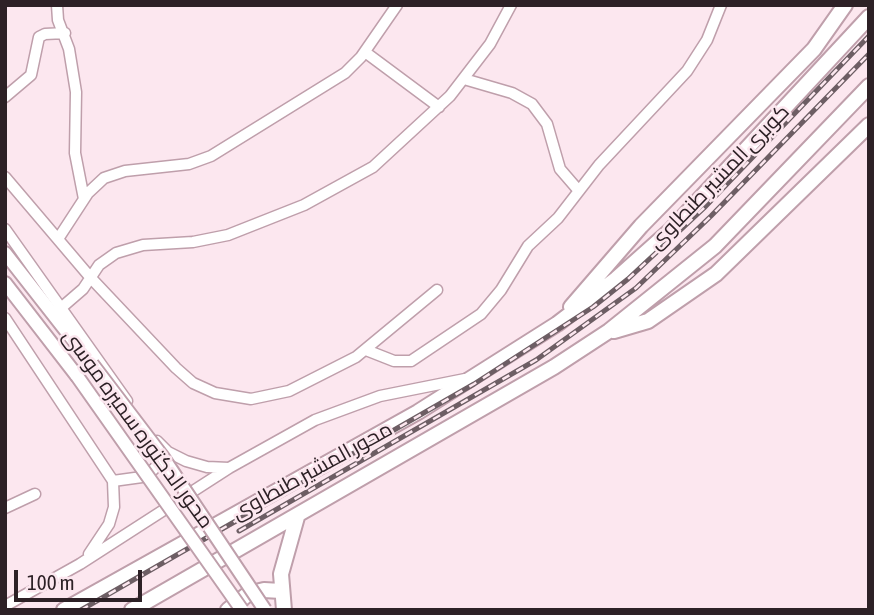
<!DOCTYPE html>
<meta charset="utf-8">
<style>
body{margin:0}
#map{position:relative;width:874px;height:615px;overflow:hidden;background:#fce7ef;font-family:"Asap Condensed",sans-serif}
canvas{display:block}
.frame{position:absolute;inset:0;border:7px solid #2d2126;pointer-events:none}
.scale{position:absolute;left:14px;top:570px;width:128px;height:32px;box-sizing:border-box;border:4px solid #2d2126;border-top:0;padding-left:9px;font-size:21px;line-height:24px;white-space:nowrap;color:#2d2126;-webkit-text-stroke:5px #fce7ef;paint-order:stroke}
</style>
<div id="map">
<canvas width="874" height="615"></canvas>
<div class="frame"></div>
<div class="scale">100 m</div>
</div>
<script>
const context = document.querySelector('canvas').getContext('2d');
context.lineJoin = 'round';
function shape(rows) {
  const path = new Path2D();
  for (const r of rows) {
    path.moveTo(r[0], r[1]);
    for (let i = 2; i < r.length; i += 2) path.lineTo(r[i], r[i + 1]);
  }
  return path;
}
function stroke(path, color, width, dash) {
  context.strokeStyle = color;
  context.lineWidth = width;
  context.lineCap = dash ? 'butt' : 'round';
  context.setLineDash(dash || []);
  context.stroke(path);
}
function write(font, color, halo, rows, align = 'center') {
  context.font = font + ' "Asap Condensed",Cairo,sans-serif';
  context.lineWidth = 5;
  context.setLineDash([]);
  context.textBaseline = 'middle';
  context.strokeStyle = halo;
  context.fillStyle = color;
  for (const [text, x, y, turn = 0] of rows) {
    context.save();
    context.translate(x, y);
    context.rotate((+turn || 0) * Math.PI / 180);
    context.textAlign = isNaN(turn) ? turn : align;
    if (halo) context.strokeText(text, 0, 0);
    context.fillText(text, 0, 0);
    context.restore();
  }
}
const minor = shape([
 [57,5,58,20,69,49,76,92,75,153,84,199],
 [365,52,439,107],
 [464,79,512,93,532,104,547,124,560,169,579,191],
 [5,97,31,75,39,37,45,34,65,33],
 [5,177,90,277,176,368,193,383,215,393,251,399,289,391,356,357,437,290],
 [5,229,127,401],
 [58,239,88,193,104,178,125,171,189,164,211,156,345,73,361,57,397,5],
 [61,308,83,289,99,265,116,253,143,245,193,242,228,235,304,205,373,167,450,96,490,44,511,5],
 [5,318,113,481,114,507,109,524,89,554],
 [366,350,394,361,411,361,481,314,501,290,528,246,558,218,599,165,687,71,707,40,721,5],
 [157,441,168,452,186,461,207,467,229,468],
 [113,481,142,477,154,469,165,455],
 [5,508,35,494],
 [5,606,80,564,229,468,315,420,380,396,465,379]
]);
const major = shape([
 [5,253,92,364],
 [5,283,77,376]
]);
const highway = shape([
 [571,307,641,226,814,49,845,5],
 [614,331,648,321,716,274,869,125],
 [64,610,418,412,557,324,616,279,671,230,869,17],
 [132,610,554,367,609,331,715,246,869,86],
 [228,610,248,594,264,590,281,591],
 [284,610,281,574,297,517]
]);
stroke(minor, '#bf9fab', 13);
stroke(major, '#bf9fab', 16);
stroke(highway, '#bf9fab', 18);
stroke(minor, '#fff', 10);
stroke(major, '#fff', 12);
stroke(highway, '#fff', 14);
const rail = shape([
 [239,531,536,360,636,288,711,216,869,54],
 [81,610,474,384,593,307,628,279,704,208,869,36]
]);
stroke(rail, '#6d5e64', 5);
stroke(rail, '#fce7ef', 2.5, [8]);
const majorBridge = shape([
 [92,364,162,456,265,610],
 [77,376,242,610]
]);
stroke(majorBridge, '#bf9fab', 16, []);
stroke(majorBridge, '#fff', 12);
write('21px', '#2d2126', '#fce7ef', [
 ["كوبرى المشير طنطاوى",719,177,-46],
 ["محور الدكتوره سميره موسى",138,429,54],
 ["محور المشير طنطاوى",312,471,-29]
]);
</script>
